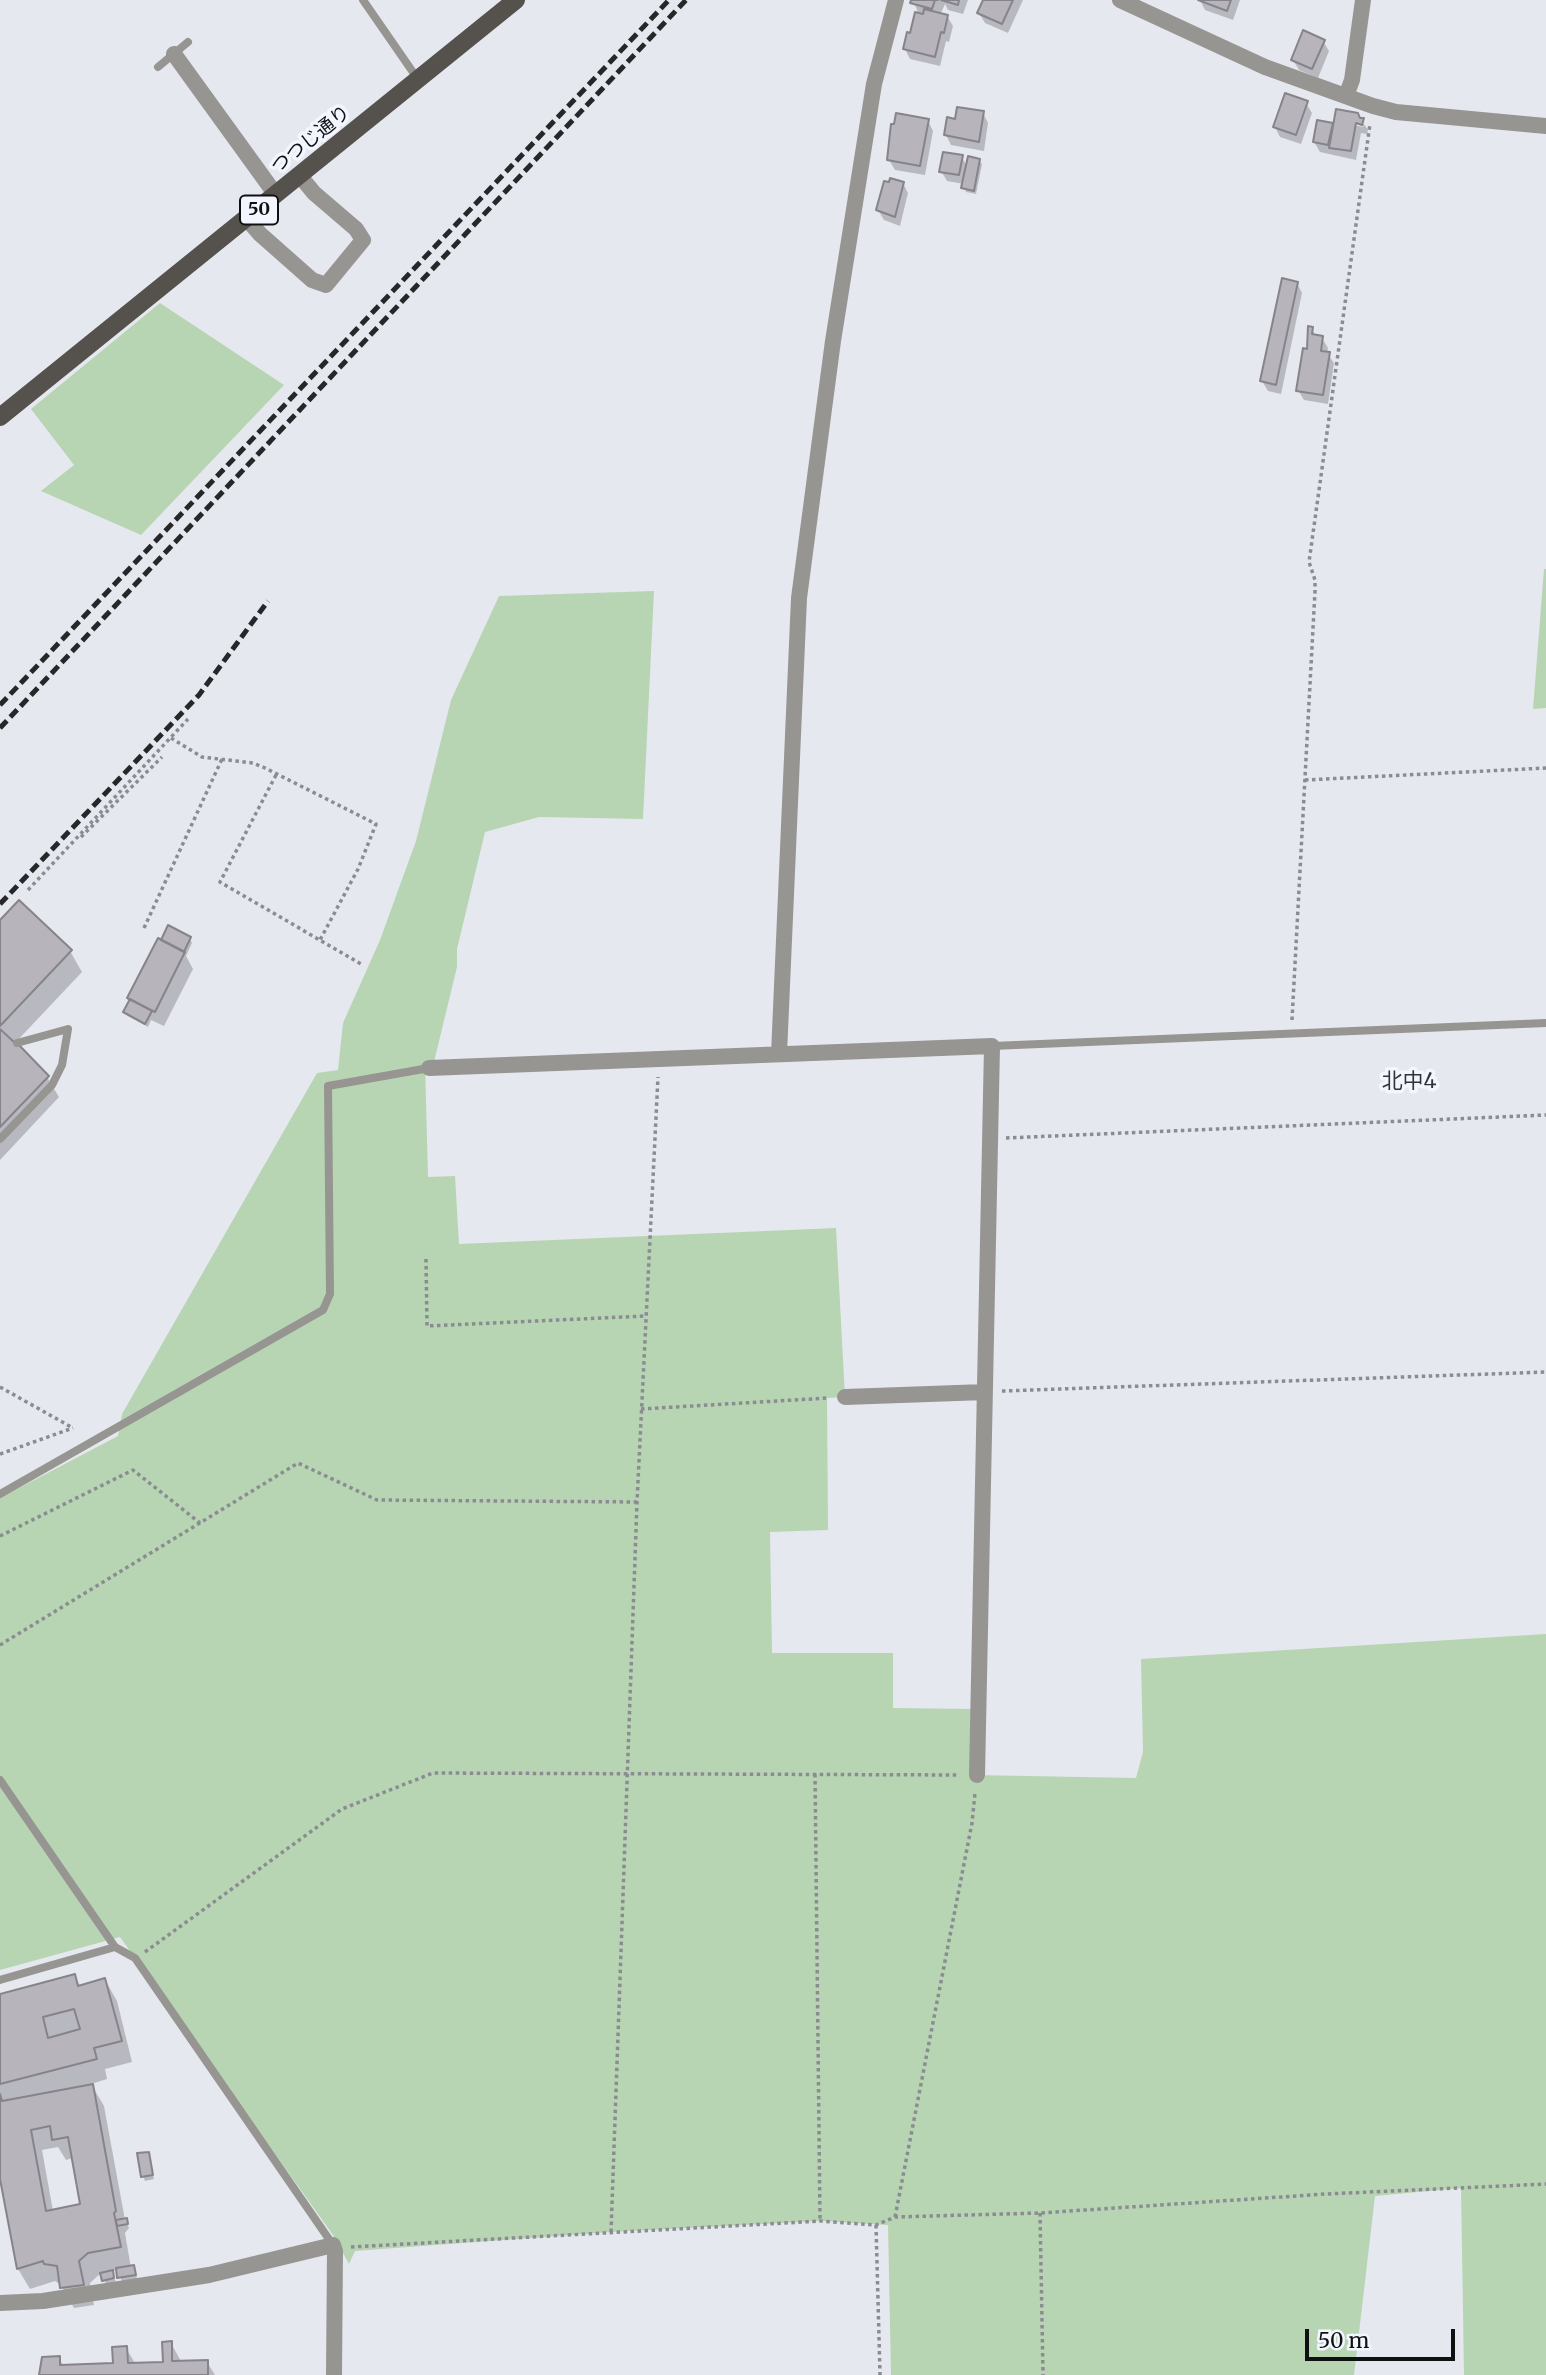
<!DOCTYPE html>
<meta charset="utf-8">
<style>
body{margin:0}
#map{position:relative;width:1546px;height:2375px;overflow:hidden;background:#e6e8f0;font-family:Merriweather,serif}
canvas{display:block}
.scale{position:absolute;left:1305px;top:2329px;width:150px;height:32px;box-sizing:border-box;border:4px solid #0f1012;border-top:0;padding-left:9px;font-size:21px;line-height:24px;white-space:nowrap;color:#0f1012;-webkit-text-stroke:5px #f3f6fe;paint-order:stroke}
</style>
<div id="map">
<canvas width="1546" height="2375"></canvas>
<div class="scale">50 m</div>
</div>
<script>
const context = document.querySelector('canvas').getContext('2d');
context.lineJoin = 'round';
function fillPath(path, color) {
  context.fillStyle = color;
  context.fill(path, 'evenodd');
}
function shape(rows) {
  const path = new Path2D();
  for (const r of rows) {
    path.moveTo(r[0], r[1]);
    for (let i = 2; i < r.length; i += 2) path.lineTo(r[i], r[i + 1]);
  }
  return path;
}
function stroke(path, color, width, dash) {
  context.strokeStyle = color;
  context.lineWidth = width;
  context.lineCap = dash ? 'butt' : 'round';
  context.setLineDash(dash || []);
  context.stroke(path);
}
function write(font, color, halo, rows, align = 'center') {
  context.font = font + ' Merriweather,"Noto Sans JP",serif';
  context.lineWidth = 7;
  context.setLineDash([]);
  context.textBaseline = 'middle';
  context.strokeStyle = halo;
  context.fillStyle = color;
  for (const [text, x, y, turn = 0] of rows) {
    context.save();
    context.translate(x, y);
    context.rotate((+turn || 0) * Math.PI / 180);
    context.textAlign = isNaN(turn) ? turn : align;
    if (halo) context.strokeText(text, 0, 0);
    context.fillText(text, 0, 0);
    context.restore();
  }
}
fillPath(shape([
 [160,303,284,385,141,535,41,491,74,465,31,409],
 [1544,569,1546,569,1546,708,1533,709],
 [654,591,643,819,539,817,485,832,457,949,457,967,434,1062,425,1063,428,1177,455,1176,459,1244,836,1228,845,1397,827,1398,828,1530,770,1532,772,1653,893,1653,893,1708,973,1709,972,1775,1136,1778,1143,1752,1141,1659,1546,1634,1546,2375,1464,2375,1461,2188,1375,2196,1354,2375,891,2375,888,2225,820,2221,611,2232,355,2251,349,2264,333,2235,120,1937,0,1970,0,1498,118,1436,122,1414,317,1073,338,1070,343,1023,380,940,416,841,451,700,499,596]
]), '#b7d5b2');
fillPath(shape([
 [913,0,968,0,963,14,948,10,945,4,941,13,947,16,953,26,949,42,946,41,940,66,910,59,905,49,919,15],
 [985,0,1023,0,1008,33,985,23,979,13],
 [1200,0,1240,0,1233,20,1205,10],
 [1323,41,1329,51,1318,78,1299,70,1293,60],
 [1306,103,1312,113,1301,144,1280,137,1275,127],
 [983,113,988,123,984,151,951,145,946,135,956,121],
 [1359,117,1368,130,1367,134,1361,133,1356,160,1320,152,1314,142,1318,122,1335,125],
 [1357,122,1364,127,1347,124],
 [928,121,933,131,925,175,895,170,889,160],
 [962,157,967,167,979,160,982,164,976,194,966,192,964,184,947,181,941,171],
 [903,183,908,193,900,226,884,220,878,210],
 [1297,283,1302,293,1281,394,1268,391,1262,381],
 [1312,329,1316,337,1322,338,1328,348,1327,353,1334,363,1328,404,1304,400,1298,390],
 [0,923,70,951,82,972,15,1043,47,1077,59,1097,0,1160],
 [190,939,192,943,186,956,193,969,164,1026,151,1020,148,1027,128,1016,125,1012],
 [74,1976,81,1987,105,1980,117,2001,132,2062,105,2069,107,2079,91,2084,104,2106,125,2220,129,2228,125,2233,131,2268,136,2272,137,2279,122,2282,118,2270,111,2271,116,2282,106,2284,102,2272,90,2283,94,2305,74,2308,61,2285,55,2281,30,2289,18,2269,0,2169,0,1995],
 [58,2147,66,2160,73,2158,82,2206,53,2211,42,2150],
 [148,2154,154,2179,145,2181,143,2176],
 [171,2343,182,2363,207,2362,215,2375,41,2375,59,2358,64,2367,115,2365,126,2348,136,2365,165,2363]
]), '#0003');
const building = shape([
 [911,0,938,0,935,0,932,9,910,3,911,0],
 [941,0,959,0,958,5,941,0],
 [983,0,1013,0,1002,24,977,13,983,0],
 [1198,0,1231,0,1227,11,1198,0],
 [924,9,948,15,944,33,941,32,935,57,903,49,907,32,910,33,915,12,923,14,924,9],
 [1303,30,1325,40,1312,69,1291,60,1303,30],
 [1285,93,1308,101,1296,135,1273,127,1285,93],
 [957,107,984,111,979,142,944,135,947,117,955,119,957,107],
 [1336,109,1358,113,1360,118,1364,118,1362,125,1356,123,1351,151,1329,148,1336,109],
 [896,113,929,119,920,166,887,160,891,124,894,124,896,113],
 [1317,120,1333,123,1328,145,1313,142,1317,120],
 [943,152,963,155,959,175,939,172,943,152],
 [968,156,980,159,974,191,961,188,968,156],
 [890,178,904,182,895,217,876,210,884,181,889,182,890,178],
 [1282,278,1298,282,1276,385,1260,381,1282,278],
 [1308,326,1313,327,1312,334,1323,336,1321,351,1330,352,1323,395,1296,391,1303,348,1307,349,1308,326],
 [19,900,72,950,0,1026,0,920,19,900],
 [168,925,191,937,184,952,161,940,168,925],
 [158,938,185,952,155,1012,127,998,158,938],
 [130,999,152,1011,145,1024,123,1012,130,999],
 [0,1029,16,1044,17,1043,49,1076,0,1127,0,1029],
 [75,1974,78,1986,105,1978,122,2041,94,2048,97,2059,0,2084,0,1994,75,1974],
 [74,2009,80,2029,48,2038,43,2017,74,2009],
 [93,2084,116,2211,114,2213,121,2247,88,2253,79,2261,84,2285,60,2288,57,2266,44,2264,43,2261,17,2269,0,2179,0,2094,2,2101,93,2084],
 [50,2126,52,2140,68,2137,80,2204,46,2211,31,2130,50,2126],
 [149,2152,153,2175,141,2177,137,2153,149,2152],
 [127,2218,128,2224,117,2226,116,2220,127,2218],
 [134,2265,136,2275,117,2278,116,2268,134,2265],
 [113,2270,114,2278,102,2281,100,2273,113,2270],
 [172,2341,172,2361,208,2360,208,2375,39,2375,42,2357,60,2356,60,2365,113,2363,112,2347,127,2346,128,2363,163,2362,162,2342,172,2341]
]);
fillPath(building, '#b8b4bb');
stroke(building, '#87838a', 2);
stroke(shape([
 [171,738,202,757,253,763,265,768,376,824,358,869,320,940],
 [276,775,220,882,361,964],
 [1305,780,1546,768],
 [81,837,162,757],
 [28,890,188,719],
 [144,928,222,759],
 [1292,1020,1315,591,1315,580,1309,562,1370,124],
 [1006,1138,1546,1115],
 [426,1259,427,1326,645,1316],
 [0,1387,73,1428],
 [1002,1391,1546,1372],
 [641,1409,828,1398],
 [0,1454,73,1428],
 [0,1536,133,1470,200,1523],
 [0,1645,298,1463,377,1500,637,1502],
 [815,1774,820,2220],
 [145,1952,342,1809,433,1773,959,1775],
 [1040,2213,1043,2375],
 [895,2217,972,1823,975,1793],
 [876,2225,880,2375],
 [611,2232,637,1502,658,1077],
 [351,2247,821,2221,876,2225,895,2217,1040,2213,1326,2194,1546,2184]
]), '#8b8c92', 3.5, [3.5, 3.5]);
stroke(shape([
 [363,0,417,78],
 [158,67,188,42],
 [992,1046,1546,1023],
 [0,1139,52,1085,62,1065,68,1029,17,1043],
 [0,1494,323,1310,330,1294,328,1086,429,1068],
 [0,1780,115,1947,135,1958,333,2245],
 [0,1980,115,1947]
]), '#979592', 8);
stroke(shape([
 [1120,0,1265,67,1373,106,1396,112,1546,126],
 [174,54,276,195],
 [1346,96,1352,80,1363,0],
 [247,219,260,234,312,280,326,285,363,240,356,229,314,193,300,176],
 [779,1054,799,598,833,341,874,84,896,0],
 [429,1068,992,1046,977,1775],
 [845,1397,985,1392],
 [0,2303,43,2301,209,2275,333,2245,335,2251,334,2375]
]), '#979592', 16);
stroke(shape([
 [0,417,516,0]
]), '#55514c', 18);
stroke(shape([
 [0,705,669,0],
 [0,728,686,0],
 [0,904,199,695,268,601]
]), '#262729', 5, [10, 5]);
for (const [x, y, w] of [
 [259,210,38]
]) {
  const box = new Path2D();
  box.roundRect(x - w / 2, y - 14.5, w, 29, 5);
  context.fillStyle = '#f3f6fe';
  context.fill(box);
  stroke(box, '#0f1012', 2);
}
write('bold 18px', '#0f1012', null, [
 ["50",259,210]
]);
write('19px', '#0f1012', '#f3f6fe', [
 ["つつじ通り",311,140,-39]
]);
write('21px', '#32343a', '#f3f6fe', [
 ["北中4",1409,1082]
]);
</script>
